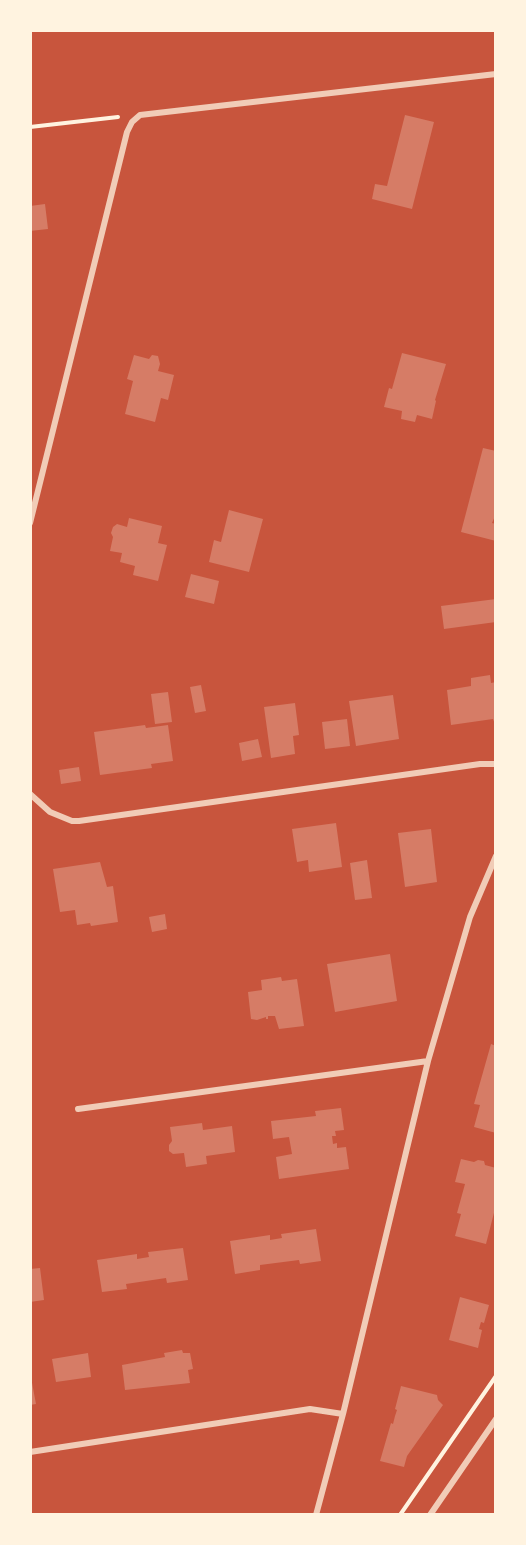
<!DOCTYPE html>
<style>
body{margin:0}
#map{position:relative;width:526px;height:1545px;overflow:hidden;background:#c8553d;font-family:Helvetica,sans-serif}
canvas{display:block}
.frame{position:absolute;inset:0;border:32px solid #fff3e0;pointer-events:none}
</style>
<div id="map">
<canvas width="526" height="1545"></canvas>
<div class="frame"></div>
</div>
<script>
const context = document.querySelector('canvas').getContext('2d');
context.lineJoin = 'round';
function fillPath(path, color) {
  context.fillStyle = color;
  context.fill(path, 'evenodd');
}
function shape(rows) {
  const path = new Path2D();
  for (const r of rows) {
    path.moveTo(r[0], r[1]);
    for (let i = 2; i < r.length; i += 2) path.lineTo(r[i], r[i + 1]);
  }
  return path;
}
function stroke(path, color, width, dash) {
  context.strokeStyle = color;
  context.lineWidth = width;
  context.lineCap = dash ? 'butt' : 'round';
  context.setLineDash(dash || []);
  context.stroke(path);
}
fillPath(shape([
 [405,115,434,122,412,209,372,199,375,184,387,186],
 [45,204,48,229,30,231,30,206],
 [402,353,446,364,435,400,436,401,432,419,417,415,415,422,401,419,402,411,384,407,389,388,392,389],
 [134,355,149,359,152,355,158,356,160,364,158,371,174,375,168,400,161,398,155,422,125,414,133,381,127,379],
 [483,448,496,451,496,514,492,523,496,524,496,541,461,532],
 [229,510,263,519,249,572,209,562,214,540,221,542],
 [129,518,162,526,158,543,167,545,158,581,133,575,135,566,120,562,122,553,110,551,113,537,111,533,113,527,117,524,127,527],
 [191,574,219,581,214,604,185,597],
 [496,599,496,622,444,629,441,606],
 [490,675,491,683,496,682,496,727,493,719,451,725,447,690,471,686,471,678],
 [201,685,206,711,195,713,190,687],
 [168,692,172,722,155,724,151,694],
 [393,695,399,739,356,746,349,701],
 [295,703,299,735,293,736,295,754,271,758,264,707],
 [347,719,350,746,325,749,322,722],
 [145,725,146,728,168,725,173,761,151,764,152,768,100,775,94,732],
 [258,739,262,757,242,761,239,743],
 [79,767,81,781,61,784,59,770],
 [336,823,342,867,309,872,308,860,297,862,292,829],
 [431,829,437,882,405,887,398,833],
 [367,860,372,898,355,900,350,863],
 [100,862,107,887,113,886,118,922,91,926,90,923,77,925,75,910,60,912,53,869],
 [165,914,167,929,152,932,149,917],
 [390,954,397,1001,335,1012,327,964],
 [281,977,282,981,297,979,304,1026,279,1029,275,1016,268,1016,268,1019,266,1019,266,1017,257,1020,251,1019,248,992,262,990,261,980],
 [491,1044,496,1046,496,1133,474,1127,480,1105,474,1104],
 [341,1108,344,1130,335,1131,336,1136,332,1136,333,1144,337,1143,337,1148,346,1147,349,1169,279,1179,276,1157,292,1154,289,1137,273,1139,271,1121,316,1116,315,1111],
 [202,1123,203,1130,232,1126,235,1152,206,1156,207,1164,186,1167,184,1153,173,1154,169,1151,169,1145,172,1141,170,1127],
 [461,1159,474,1162,478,1160,484,1161,485,1165,496,1168,496,1205,486,1244,455,1236,461,1214,457,1213,465,1184,455,1182],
 [316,1229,321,1261,300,1264,299,1260,260,1265,260,1270,235,1274,230,1241,270,1235,270,1240,282,1238,281,1234],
 [183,1248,188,1280,167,1283,166,1278,126,1284,127,1289,102,1292,97,1260,137,1254,137,1259,149,1257,148,1252],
 [40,1268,44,1300,30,1302,30,1269],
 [460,1297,489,1305,484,1323,481,1322,479,1329,482,1330,478,1348,449,1340],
 [182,1350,183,1353,190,1353,193,1369,188,1370,190,1383,125,1390,122,1365,165,1357,164,1353],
 [88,1353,91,1377,56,1382,52,1359],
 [30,1372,36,1404,30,1405],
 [401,1386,437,1395,438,1400,443,1405,407,1456,404,1467,380,1461,391,1423,393,1424,395,1416,397,1410,395,1409]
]), '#d67c66');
stroke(shape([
 [30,127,118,117],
 [400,1515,496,1376]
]), '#fff3e0', 4);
stroke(shape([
 [30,523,127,132,132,122,140,115,496,74],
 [30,794,50,812,72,821,79,821,480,764,496,764],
 [78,1109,428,1061],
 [30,1452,310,1409,343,1414],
 [316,1515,343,1414,428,1061,470,917,496,856],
 [430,1515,496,1419]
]), '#f1ccb7', 6);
</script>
